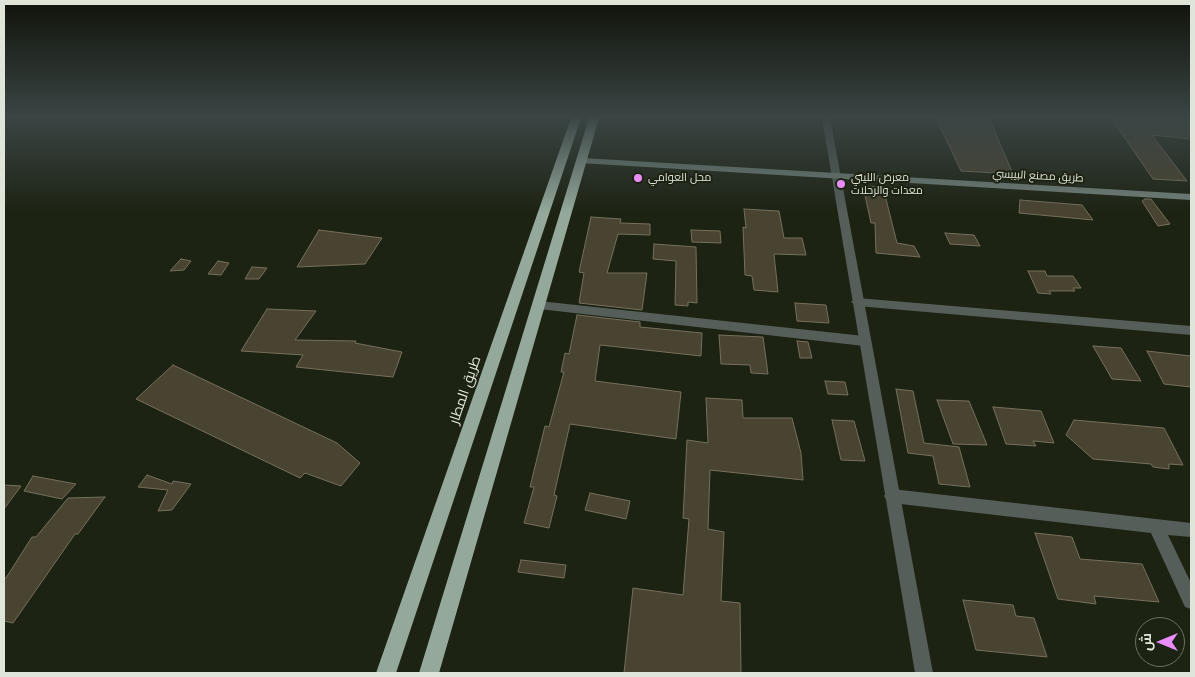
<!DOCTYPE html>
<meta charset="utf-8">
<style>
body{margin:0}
#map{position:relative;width:1195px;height:677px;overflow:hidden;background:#1d2313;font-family:Mulish,Cairo,sans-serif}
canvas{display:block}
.frame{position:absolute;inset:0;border:5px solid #e0e5da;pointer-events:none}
.north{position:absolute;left:1135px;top:617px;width:50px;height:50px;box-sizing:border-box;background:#1d2313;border:1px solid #6b7163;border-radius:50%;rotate:270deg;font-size:14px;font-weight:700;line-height:20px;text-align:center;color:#e0e5da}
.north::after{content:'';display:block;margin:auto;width:18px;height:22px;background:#e98dfd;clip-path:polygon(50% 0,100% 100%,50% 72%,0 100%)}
</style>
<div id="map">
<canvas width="1195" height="677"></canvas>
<div class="frame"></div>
<div class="north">ش</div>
</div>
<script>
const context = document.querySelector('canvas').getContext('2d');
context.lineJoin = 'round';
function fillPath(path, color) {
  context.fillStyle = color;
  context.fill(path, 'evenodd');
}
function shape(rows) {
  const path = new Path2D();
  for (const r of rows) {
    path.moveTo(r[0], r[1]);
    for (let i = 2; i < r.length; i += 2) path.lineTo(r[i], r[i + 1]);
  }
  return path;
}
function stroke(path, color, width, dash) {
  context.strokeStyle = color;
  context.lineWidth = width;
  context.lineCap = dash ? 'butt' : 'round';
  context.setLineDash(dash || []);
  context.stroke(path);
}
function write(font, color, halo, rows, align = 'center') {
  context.font = font + ' Mulish,Cairo,sans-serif';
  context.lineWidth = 4;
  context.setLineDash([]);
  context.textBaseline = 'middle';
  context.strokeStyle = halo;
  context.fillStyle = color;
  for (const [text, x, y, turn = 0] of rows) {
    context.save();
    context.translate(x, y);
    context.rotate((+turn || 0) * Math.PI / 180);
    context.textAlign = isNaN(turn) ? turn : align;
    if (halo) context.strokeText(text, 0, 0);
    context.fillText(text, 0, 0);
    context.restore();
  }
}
const building = shape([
 [936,118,989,118,1013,174,961,171,936,118],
 [1111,118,1191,118,1191,139,1152,135,1187,181,1153,179,1111,118],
 [863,186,883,187,897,243,914,246,920,257,876,253,875,223,871,223,863,186],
 [1145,199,1151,199,1170,224,1158,226,1142,201,1145,199],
 [1020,200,1082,205,1093,220,1019,213,1020,200],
 [744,209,779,211,784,238,802,238,806,255,774,254,778,292,754,290,752,276,745,275,743,227,746,228,744,209],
 [591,217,621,219,620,223,650,224,650,235,618,234,607,273,647,273,642,310,579,303,584,273,579,272,591,217],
 [319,230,382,238,365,264,297,267,319,230],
 [691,230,720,231,721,243,692,242,691,230],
 [945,233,974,235,980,246,950,244,945,233],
 [654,244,696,247,697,303,688,302,688,306,675,305,676,261,653,259,654,244],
 [181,259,191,261,184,270,170,271,181,259],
 [218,261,229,263,221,275,208,274,218,261],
 [252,267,267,268,259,279,245,279,252,267],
 [1028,271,1045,271,1047,276,1073,276,1081,288,1073,288,1075,291,1049,291,1051,294,1038,293,1028,271],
 [795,303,826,305,829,323,797,321,795,303],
 [267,309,316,311,295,340,356,341,355,343,402,352,393,377,296,367,303,355,241,351,267,309],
 [577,315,640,322,640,327,702,333,701,356,600,345,595,381,681,392,676,439,570,424,554,495,557,496,549,528,524,523,534,487,530,487,545,426,549,427,564,372,561,372,565,353,569,354,577,315],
 [719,335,763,337,768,374,751,373,750,365,721,364,719,335],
 [797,341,808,342,812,358,800,358,797,341],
 [1093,346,1121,348,1141,381,1112,379,1093,346],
 [1147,351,1191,356,1191,387,1164,384,1147,351],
 [173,365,337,443,360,463,341,486,305,473,300,478,136,399,173,365],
 [825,381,845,382,848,395,828,394,825,381],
 [896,389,913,391,924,443,959,447,970,487,939,484,933,456,908,453,896,389],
 [706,398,742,400,743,418,792,418,801,453,803,480,710,470,708,529,724,532,721,601,740,603,741,673,624,673,633,588,683,595,689,519,683,518,687,440,708,443,706,398],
 [937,400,969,401,987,445,953,444,937,400],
 [993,407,1041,411,1054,443,1033,441,1036,446,1006,444,993,407],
 [832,420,854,421,865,461,841,460,832,420],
 [1074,420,1164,428,1183,465,1169,464,1169,469,1153,467,1151,464,1093,459,1066,435,1074,420],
 [147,475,172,484,173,481,191,484,172,510,158,511,168,490,138,487,147,475],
 [33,476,76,484,62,499,24,491,33,476],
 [4,485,21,486,4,509,4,485],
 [590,493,630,501,626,519,585,510,590,493],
 [105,497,78,534,75,534,13,623,4,621,4,578,6,578,32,537,36,537,68,498,105,497],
 [1035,533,1072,537,1080,559,1142,564,1159,602,1094,596,1096,604,1058,599,1035,533],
 [521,560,566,565,564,578,518,572,521,560],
 [963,600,1013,605,1016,616,1034,618,1047,657,976,650,963,600]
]);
fillPath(building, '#494331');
stroke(building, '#76705c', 1);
fillPath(shape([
 [857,298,1191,326,1191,335,857,306,851,302,857,298],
 [539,301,864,336,870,341,864,346,539,309,533,305,539,301],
 [892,489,1191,523,1191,537,1168,535,1191,583,1191,609,1185,607,1151,533,892,503,887,501,884,496,887,491,892,489]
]), '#555e59');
fillPath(shape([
 [822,118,830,118,933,673,915,673,822,118]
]), '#555e59');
fillPath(shape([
 [583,158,1191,194,1191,200,580,163,580,159,583,158]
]), '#738179');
fillPath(shape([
 [571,118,581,118,396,673,376,673,571,118],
 [589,118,599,118,439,673,419,673,589,118]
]), '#94a89c');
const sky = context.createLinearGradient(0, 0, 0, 213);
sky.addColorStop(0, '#10130a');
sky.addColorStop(0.55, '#3a4544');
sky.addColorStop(1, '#3a454400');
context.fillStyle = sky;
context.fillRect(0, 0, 1195, 213);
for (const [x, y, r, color] of [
 [638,178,5,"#e98dfd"],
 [841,184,5,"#e98dfd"]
]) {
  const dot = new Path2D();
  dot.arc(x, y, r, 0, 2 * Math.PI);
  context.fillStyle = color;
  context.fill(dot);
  stroke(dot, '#1d2313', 2);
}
write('11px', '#e0e5da', '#1d2313', [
 ["طريق مصنع البيبسي",1038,176,3]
]);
write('11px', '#e0e5da', '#1d2313', [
 ["محل العوامي",648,178],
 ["معرض الليتي",851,178],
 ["معدات والرحلات",851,191]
], 'left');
write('14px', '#e0e5da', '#1d2313', [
 ["طريق المطار",465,390,-71]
]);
</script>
